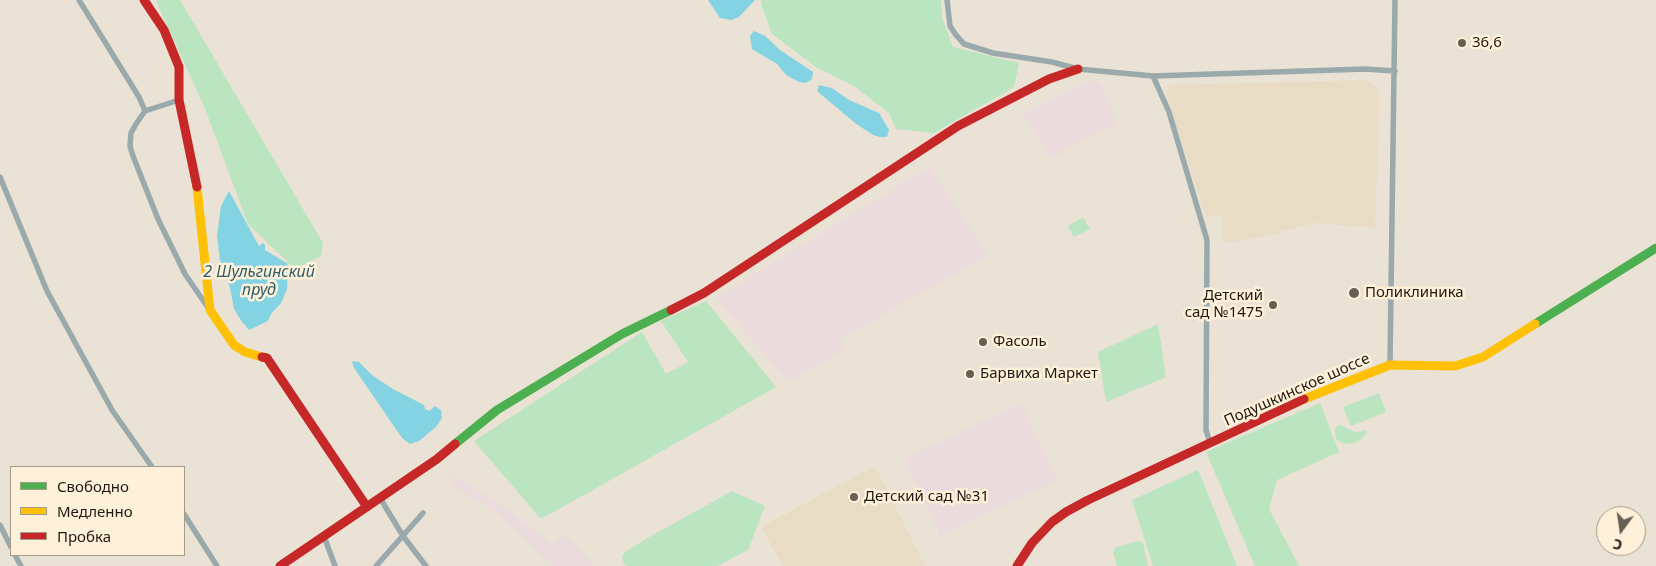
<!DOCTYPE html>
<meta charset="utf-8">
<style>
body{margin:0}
#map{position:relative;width:1656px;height:566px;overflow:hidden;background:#eae2d4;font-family:"Noto Sans",sans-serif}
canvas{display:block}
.legend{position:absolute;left:10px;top:466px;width:175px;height:90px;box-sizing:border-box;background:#fff1d9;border:1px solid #a59b89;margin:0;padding:6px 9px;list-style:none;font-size:15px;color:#1e1911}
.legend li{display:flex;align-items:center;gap:10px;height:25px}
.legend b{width:25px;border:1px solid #a59b89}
.north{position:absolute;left:1596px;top:506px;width:50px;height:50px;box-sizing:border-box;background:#fff1d9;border:1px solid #a59b89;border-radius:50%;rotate:194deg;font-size:14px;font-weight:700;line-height:20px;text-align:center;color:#1e1911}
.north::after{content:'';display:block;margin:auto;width:18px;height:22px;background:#655f55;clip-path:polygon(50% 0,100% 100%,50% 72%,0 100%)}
</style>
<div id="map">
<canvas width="1656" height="566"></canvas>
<ul class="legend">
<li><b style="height:6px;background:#4caf50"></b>Свободно</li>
<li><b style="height:6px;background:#ffc107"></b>Медленно</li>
<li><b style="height:6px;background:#c62828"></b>Пробка</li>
</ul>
<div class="north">С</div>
</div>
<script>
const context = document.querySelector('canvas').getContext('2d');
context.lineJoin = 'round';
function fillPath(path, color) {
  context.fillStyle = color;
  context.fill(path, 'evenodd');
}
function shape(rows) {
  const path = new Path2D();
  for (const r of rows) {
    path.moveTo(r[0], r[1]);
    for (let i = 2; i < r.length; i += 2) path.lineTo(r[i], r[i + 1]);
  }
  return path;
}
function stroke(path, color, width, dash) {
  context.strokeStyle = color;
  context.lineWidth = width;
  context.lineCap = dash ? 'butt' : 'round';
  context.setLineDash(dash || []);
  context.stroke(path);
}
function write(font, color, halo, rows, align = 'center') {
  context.font = font + ' "Noto Sans",sans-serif';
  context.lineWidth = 5;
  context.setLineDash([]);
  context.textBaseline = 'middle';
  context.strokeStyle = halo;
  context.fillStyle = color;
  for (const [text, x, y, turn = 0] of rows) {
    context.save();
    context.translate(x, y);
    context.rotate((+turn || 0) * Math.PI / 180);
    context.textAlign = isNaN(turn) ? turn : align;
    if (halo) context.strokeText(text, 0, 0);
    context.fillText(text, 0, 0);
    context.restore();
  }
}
fillPath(shape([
 [1367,80,1378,87,1379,111,1375,228,1315,223,1257,238,1223,243,1222,216,1206,217,1166,95,1170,85],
 [875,466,925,566,783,566,761,527]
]), '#e9dcc5');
fillPath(shape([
 [1090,80,1101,82,1117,124,1051,158,1023,114],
 [929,167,988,256,840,339,845,348,789,383,716,298],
 [1021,403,1058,480,940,536,904,459],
 [454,476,506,508,553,545,565,534,595,566,553,566,502,518,481,502,449,484]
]), '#ebdbdc');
fillPath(shape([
 [158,0,180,0,323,243,321,256,295,269,248,224,204,106,156,1],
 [761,0,941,0,942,17,953,47,1019,63,1014,87,934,133,896,129,889,113,854,86,816,67,772,34,762,7],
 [1083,217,1090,229,1074,237,1068,226],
 [706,301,776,387,541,519,474,441,642,332,666,374,688,362,661,321],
 [1158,324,1166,377,1106,402,1098,352],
 [1379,393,1386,412,1351,426,1343,407],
 [1320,403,1339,452,1277,480,1269,509,1299,566,1255,566,1206,452],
 [1341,425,1355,432,1367,430,1366,434,1360,440,1354,443,1344,444,1337,440,1335,434,1335,429,1337,426],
 [1198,470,1237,566,1153,566,1132,500],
 [732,491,765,506,748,550,717,566,627,566,623,562,622,557,624,553,644,540],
 [1138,541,1143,543,1148,566,1117,566,1113,552,1116,547]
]), '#bbe4c0');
fillPath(shape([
 [708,0,755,0,739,17,731,20,720,18],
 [754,31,765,36,780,50,813,72,812,79,806,83,799,82,786,75,777,64,752,49,750,36],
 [819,85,832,88,849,100,879,113,889,130,887,137,880,137,873,135,855,123,817,91],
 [229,191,259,246,263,243,265,245,265,250,288,264,287,289,281,303,271,314,268,321,249,330,242,322,234,309,230,288,220,260,217,236,221,206],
 [352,361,359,362,372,375,393,389,424,405,425,409,429,411,435,406,441,410,442,418,436,427,419,441,410,444,402,438,354,368]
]), '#84d3e3');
stroke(shape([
 [79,0,139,97,145,111,136,124,131,133,130,146,133,156,158,219,185,274,209,309],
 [947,0,950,26,956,35,964,44,993,53,1052,62,1078,69,1153,76,1365,69,1395,71],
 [1153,76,1169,112,1207,240,1206,430,1210,443],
 [145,111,179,100],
 [0,177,47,291,112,410,152,467],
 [1390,365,1395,0],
 [380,498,403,536,426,566],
 [184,514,217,566],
 [0,525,11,547],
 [324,536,335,566],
 [15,555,21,566],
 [376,566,423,513]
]), '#9aa9ab', 5.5);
stroke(shape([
 [1535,324,1656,248],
 [455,444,497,410,622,334,671,310]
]), '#4caf50', 9);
stroke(shape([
 [197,187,210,310,234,345,245,352,262,357],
 [1304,399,1390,365,1455,366,1483,357,1535,324]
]), '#ffc107', 9);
stroke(shape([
 [144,0,164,30,179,67,179,100,197,187],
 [671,310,704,293,958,126,1049,79,1078,69],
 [262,357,267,358,367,507],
 [280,566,437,459,455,444],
 [1017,566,1032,543,1052,522,1066,512,1088,500,1304,399]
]), '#c62828', 9);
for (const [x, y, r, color] of [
 [1462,43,5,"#655f55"],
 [1354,293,6,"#655f55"],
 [1273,305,5,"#655f55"],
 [983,342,5,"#655f55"],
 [970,374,5,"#655f55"],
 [854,497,5,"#655f55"]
]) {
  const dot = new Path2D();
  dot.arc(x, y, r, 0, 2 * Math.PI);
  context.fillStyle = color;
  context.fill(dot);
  stroke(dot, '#fff1d9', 2);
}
write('15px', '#1e1911', '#fff1d9', [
 ["36,6",1472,43],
 ["Поликлиника",1365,293],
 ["Детский",1263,296,"right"],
 ["сад №1475",1263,313,"right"],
 ["Фасоль",993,342],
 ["Барвиха Маркет",980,374],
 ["Детский сад №31",864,497]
], 'left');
write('15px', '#1e1911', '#fff1d9', [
 ["Подушкинское шоссе",1297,390,-24]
]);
write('italic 16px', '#2e5f6c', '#fff1d9', [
 ["2 Шульгинский",259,272],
 ["пруд",259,290]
]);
</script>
